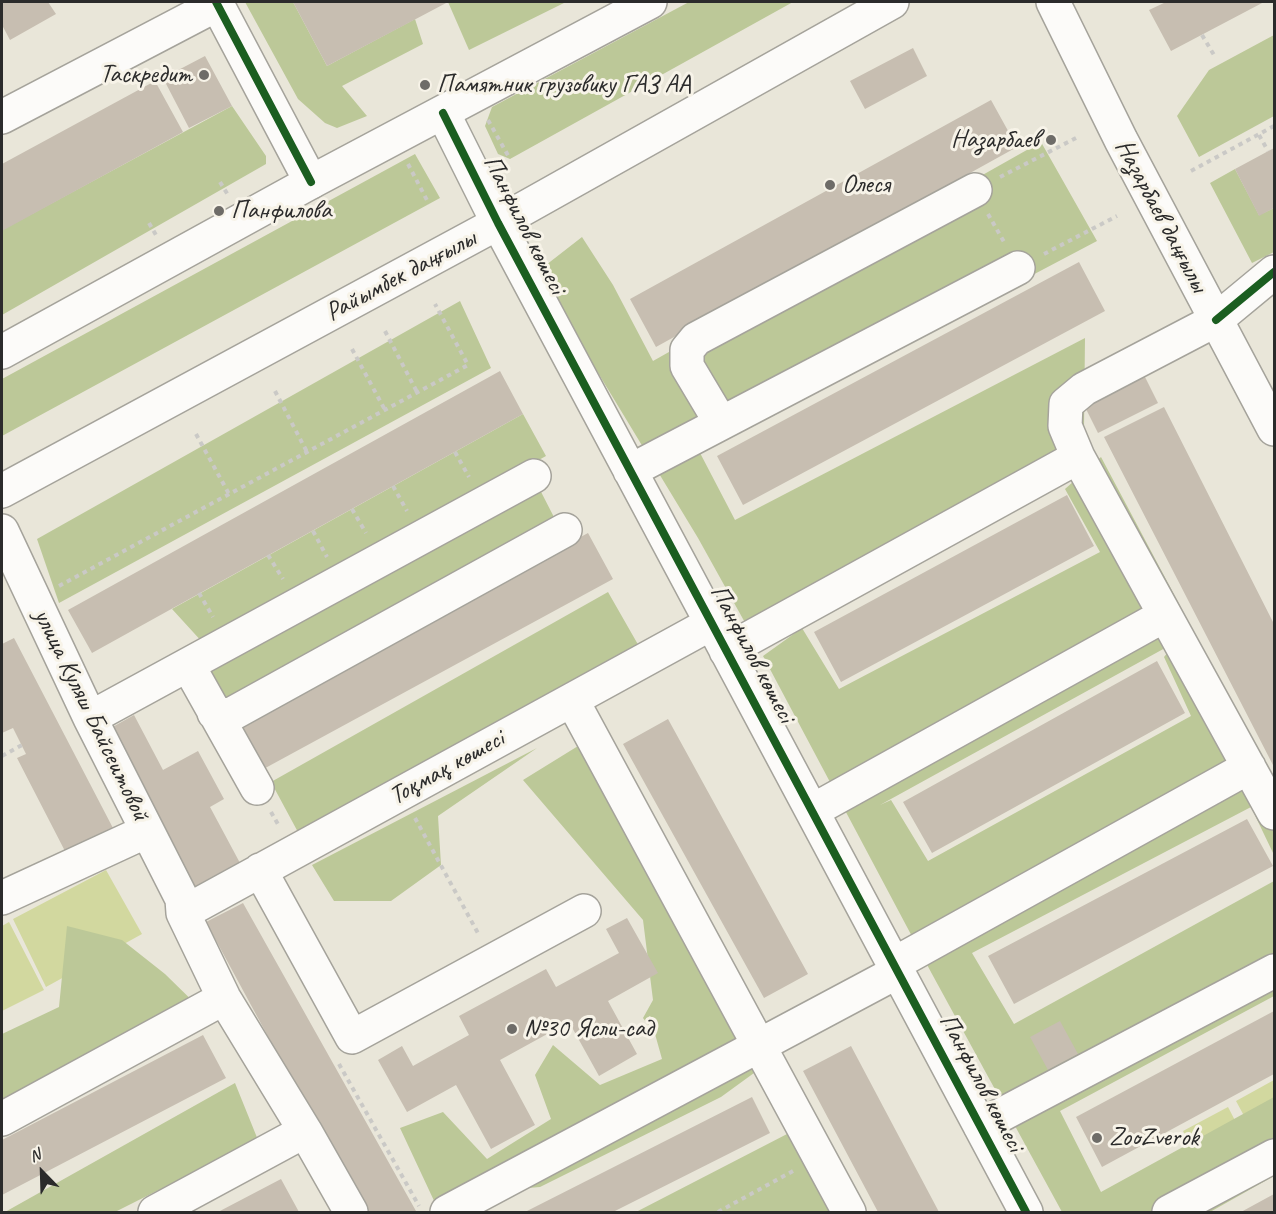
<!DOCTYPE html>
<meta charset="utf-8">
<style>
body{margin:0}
#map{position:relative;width:1276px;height:1214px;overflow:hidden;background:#e9e6d9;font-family:Caveat,sans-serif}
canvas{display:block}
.frame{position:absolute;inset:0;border:3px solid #2b2b2b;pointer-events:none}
.north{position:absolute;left:12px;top:1142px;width:60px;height:60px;-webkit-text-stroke:4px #f7f3e8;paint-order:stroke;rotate:337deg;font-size:16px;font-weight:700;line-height:24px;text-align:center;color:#2b2b2b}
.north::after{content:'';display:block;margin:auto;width:21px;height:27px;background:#2b2b2b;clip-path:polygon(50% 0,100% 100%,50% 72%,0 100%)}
</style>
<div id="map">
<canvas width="1276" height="1214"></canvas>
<div class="frame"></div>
<div class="north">N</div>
</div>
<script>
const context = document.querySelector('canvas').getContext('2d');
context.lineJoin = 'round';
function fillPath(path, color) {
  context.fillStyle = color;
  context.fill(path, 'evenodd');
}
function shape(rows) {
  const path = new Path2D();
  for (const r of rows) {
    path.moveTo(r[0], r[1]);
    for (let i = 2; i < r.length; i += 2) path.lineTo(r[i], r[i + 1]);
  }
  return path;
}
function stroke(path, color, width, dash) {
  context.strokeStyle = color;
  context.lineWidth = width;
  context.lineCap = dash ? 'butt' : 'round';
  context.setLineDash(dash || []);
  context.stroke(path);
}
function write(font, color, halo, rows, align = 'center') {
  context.font = font + ' Caveat,sans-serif';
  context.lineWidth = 6;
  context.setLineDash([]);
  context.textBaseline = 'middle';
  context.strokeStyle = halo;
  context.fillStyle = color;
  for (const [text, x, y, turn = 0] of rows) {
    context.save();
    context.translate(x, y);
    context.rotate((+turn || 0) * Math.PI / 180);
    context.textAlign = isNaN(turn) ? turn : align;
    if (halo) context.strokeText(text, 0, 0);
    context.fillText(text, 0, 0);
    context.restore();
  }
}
fillPath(shape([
 [106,870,142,934,46,987,13,919],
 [9,922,44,990,2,1011,2,926],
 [1274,1080,1274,1142,1262,1149,1236,1101],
 [1228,1107,1253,1155,1209,1179,1183,1131]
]), '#d2d89f');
fillPath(shape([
 [245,2,293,2,327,66,415,19,423,44,342,86,367,116,337,128,325,123,298,99],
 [448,2,566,2,469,50],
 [689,2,793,2,510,159,498,154,485,126,492,107],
 [1274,35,1274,116,1199,157,1177,116,1209,70],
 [232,106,266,156,266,164,2,315,2,230],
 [1041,142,1097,241,699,451,735,520,1085,338,1084,428,1076,475,758,646,698,538,537,272,582,237,613,285,653,361],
 [415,154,440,198,2,436,2,379],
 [1235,169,1259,215,1274,208,1274,252,1252,263,1210,183],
 [460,301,491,368,59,603,37,539],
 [523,414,546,456,204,644,172,609],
 [1101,457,1194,632,1193,633,1274,795,1274,855,1251,807,972,953,1014,1024,1274,881,1274,996,1060,1111,1101,1192,1274,1097,1274,1176,1210,1212,1062,1212,932,974,763,656,802,628,839,689,1100,552,1065,489],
 [1176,642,1164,657,1191,716,928,861,891,800,880,805],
 [538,486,557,523,222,703,204,670],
 [608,592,640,648,299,834,271,782],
 [604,730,760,1013,754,1073,721,1097,540,1187,457,1194,436,1205,400,1128,443,1112,487,1159,551,1119,535,1075,553,1045,600,1085,662,1059,655,1034,643,1018,653,1000,643,920,523,780],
 [537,748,438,816,441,865,391,901,334,901,312,865],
 [67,926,122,940,165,974,210,1018,2,1130,2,1034,59,1007],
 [235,1083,258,1140,115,1212,5,1212],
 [789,1133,864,1212,636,1212]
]), '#bcc898');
fillPath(shape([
 [2,2,48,2,56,14,10,40,2,25],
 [293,2,448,2,327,66],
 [1166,2,1264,2,1171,51,1149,10],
 [913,48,927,76,865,109,850,81],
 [205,56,232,106,189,128,163,78],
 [155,81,183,132,2,231,2,164],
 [991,100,1017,147,656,347,630,299],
 [1274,148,1274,208,1259,216,1235,169],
 [1079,262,1105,311,743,505,717,456],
 [500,371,523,414,92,653,68,610],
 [1142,371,1158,403,1098,433,1082,401],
 [1164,407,1274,624,1274,767,1104,437],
 [1067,495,1094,546,841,682,814,632],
 [588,533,613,579,258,772,233,726],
 [14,638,114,830,67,855,17,758,26,754,13,728,2,733,2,644],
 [1157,661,1185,713,932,853,903,802],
 [134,715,163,770,198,751,224,799,210,807,240,863,187,891,102,733],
 [668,719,808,974,764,998,623,744],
 [1247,819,1273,866,1014,1004,988,956],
 [243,903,416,1211,363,1212,206,922],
 [627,918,658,973,608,1001,637,1054,599,1076,569,1022,500,1060,535,1125,491,1149,456,1085,407,1112,378,1060,402,1046,413,1066,469,1035,459,1016,546,969,556,987,619,953,606,929],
 [1274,1011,1274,1074,1102,1167,1076,1117],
 [1060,1021,1078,1054,1048,1070,1030,1037],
 [203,1035,226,1078,2,1195,2,1140],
 [851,1046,939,1212,878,1212,803,1071],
 [752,1097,770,1133,613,1212,525,1212],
 [281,1179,299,1212,218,1212],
 [1274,1194,1274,1212,1241,1212]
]), '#c7beb1');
const minor = shape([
 [216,2,311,182],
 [443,113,498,223,1026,1212],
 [2,117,218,4],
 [1274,272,1216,320,1084,389,1066,404,1065,426,1078,457,1274,813],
 [721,423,687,366,687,350,696,339,975,190],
 [630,471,1018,268],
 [2,531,90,718,182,899,183,913,224,998,305,1131,351,1212],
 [726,651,1078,457],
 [188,665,257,788],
 [572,700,849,1212],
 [214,713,230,715,565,530],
 [90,718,534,476],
 [812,811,1165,615],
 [260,870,352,1037,584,911],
 [2,898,147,831],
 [183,913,712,623],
 [894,964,1249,767],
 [2,1119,224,998],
 [980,1126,1274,971],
 [155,1212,305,1131],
 [447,1212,897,972],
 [1169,1212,1274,1156]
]);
const major = shape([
 [1053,2,1121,140,1274,429],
 [2,352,311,182,650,2],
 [2,491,498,223,892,2]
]);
stroke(minor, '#a5a39b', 36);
stroke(major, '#a5a39b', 36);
stroke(shape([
 [1202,35,1214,55],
 [488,120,510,159],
 [1259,135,1268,151],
 [408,164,429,204],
 [1191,171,1274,126],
 [1000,177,1076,138],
 [220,182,228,195],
 [988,214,1004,242],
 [149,223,156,235],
 [1044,254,1117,216],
 [385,331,417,392],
 [352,349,385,410],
 [275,391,307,452],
 [196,434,229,494],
 [455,452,469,477],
 [393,486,407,511],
 [352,509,366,533],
 [313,531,327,557],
 [268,555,283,579],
 [59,586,468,365,435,304],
 [199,593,213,617],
 [2,756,22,745],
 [271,812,279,826],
 [415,818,479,935],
 [339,1064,419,1206],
 [718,1212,793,1171]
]), '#cac9c6', 4, [4.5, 4.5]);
stroke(minor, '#fcfbf9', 33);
stroke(major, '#fcfbf9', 33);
stroke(shape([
 [216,2,311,182],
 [443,113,498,223,1026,1212],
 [1216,320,1274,272]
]), '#1b5e20', 8);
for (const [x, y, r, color] of [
 [204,75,6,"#6e6c68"],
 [425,85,6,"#6e6c68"],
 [1051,140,6,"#6e6c68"],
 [830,185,6,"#6e6c68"],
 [219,211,6,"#6e6c68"],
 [512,1029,6,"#6e6c68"],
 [1097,1138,6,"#6e6c68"]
]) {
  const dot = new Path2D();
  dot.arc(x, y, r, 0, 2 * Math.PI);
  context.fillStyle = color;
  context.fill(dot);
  stroke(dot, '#f7f3e8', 2);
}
write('26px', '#2b2b2b', '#f7f3e8', [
 ["Таскредит",192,75,"right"],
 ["Памятник грузовику ГАЗ АА",437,85],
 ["Назарбаев",1039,140,"right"],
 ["Олеся",842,185],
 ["Панфилова",231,211],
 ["№30 Ясли-сад",524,1029],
 ["ZooZverok",1109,1138]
], 'left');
write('26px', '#2b2b2b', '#f7f3e8', [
 ["Назарбаев даңғылы",1161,216,62],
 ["Панфилов көшесі",524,225,63],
 ["Райымбек даңғылы",401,276,-28],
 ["Панфилов көшесі",752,654,62],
 ["улица Куляш Байсеитовой",91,715,64],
 ["Тоқмақ көшесі",447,768,-29],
 ["Панфилов көшесі",981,1083,62]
]);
</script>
